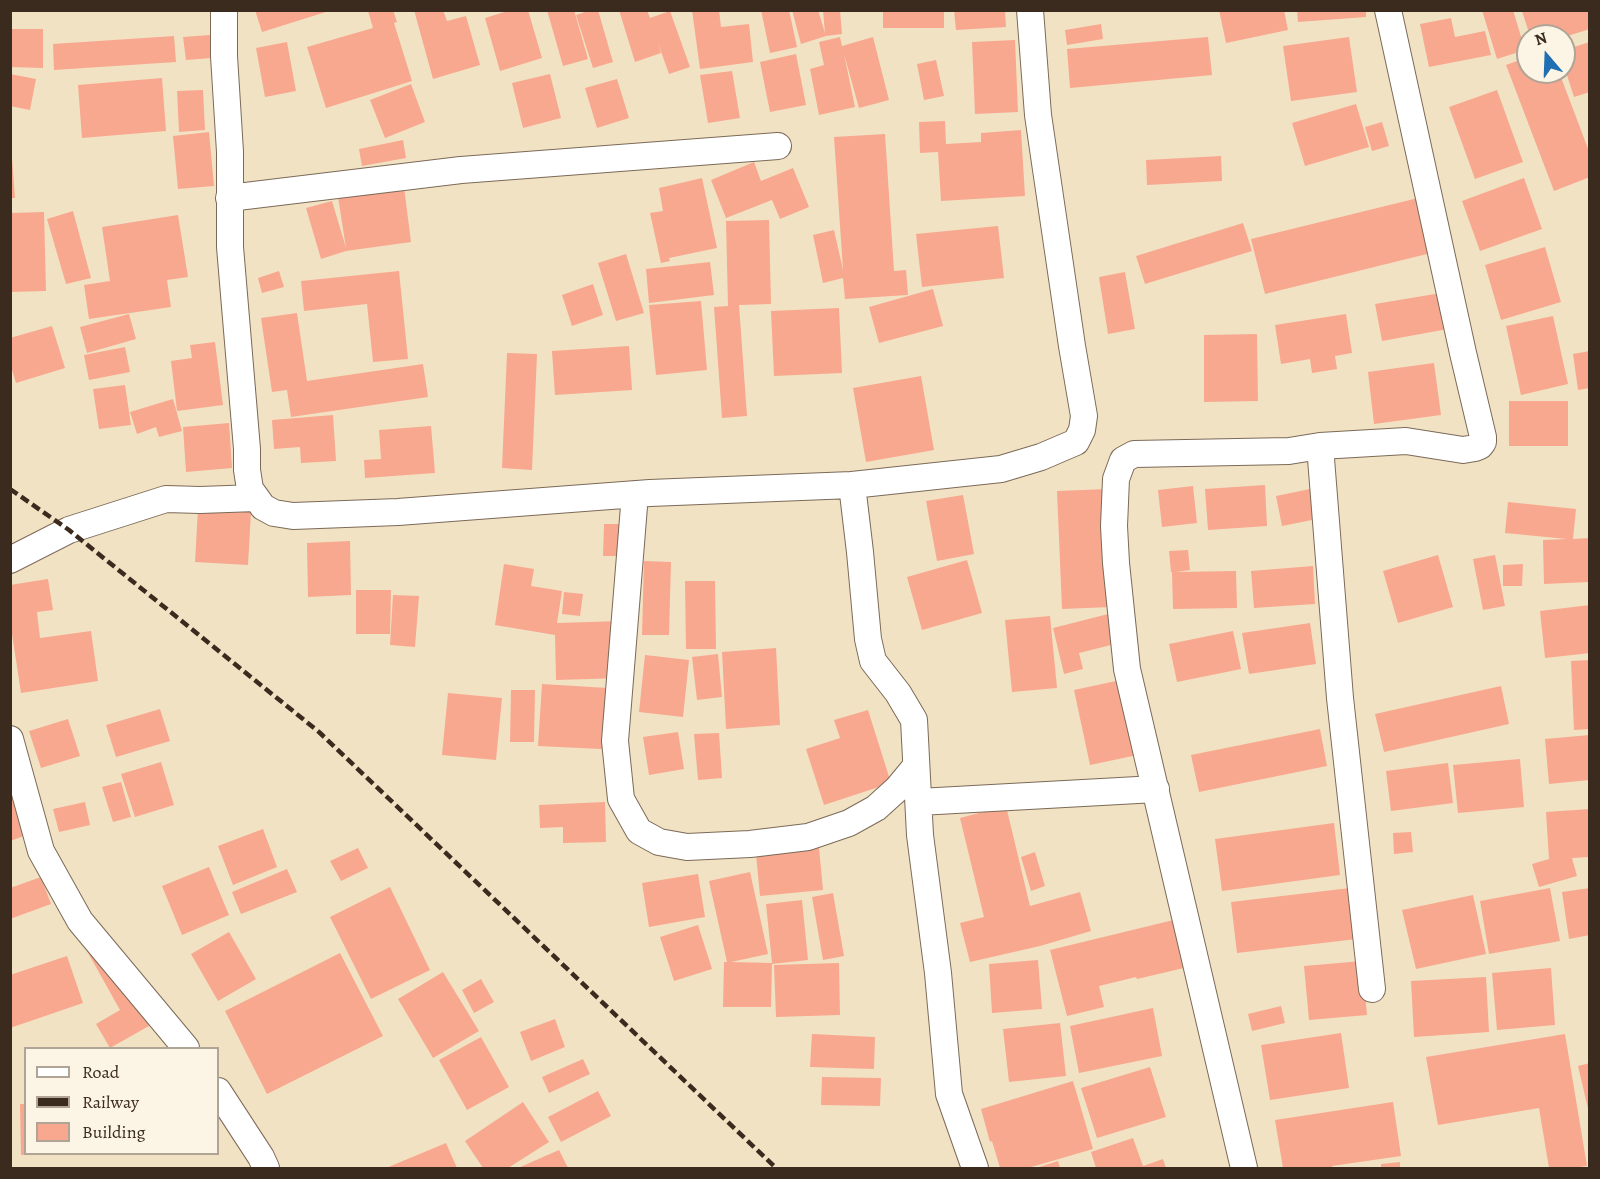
<!DOCTYPE html>
<style>
body{margin:0}
#map{position:relative;width:1600px;height:1179px;overflow:hidden;background:#f2e2c4;font-family:Alegreya,serif}
canvas{display:block}
.frame{position:absolute;inset:0;border:12px solid #3b2a1e;pointer-events:none}
.legend{position:absolute;left:24px;top:1047px;width:195px;height:108px;box-sizing:border-box;background:#fcf5e5;border:2px solid #afa495;margin:0;padding:8px 10px;list-style:none;font-size:18px;color:#3b2a1e}
.legend li{display:flex;align-items:center;gap:12px;height:30px}
.legend b{width:30px;border:2px solid #afa495}
.north{position:absolute;left:1516px;top:24px;width:60px;height:60px;box-sizing:border-box;background:#fcf5e5;border:2px solid #afa495;border-radius:50%;rotate:341deg;font-size:16px;font-weight:700;line-height:24px;text-align:center;color:#3b2a1e}
.north::after{content:'';display:block;margin:auto;width:21px;height:27px;background:#1f6fb2;clip-path:polygon(50% 0,100% 100%,50% 72%,0 100%)}
</style>
<div id="map">
<canvas width="1600" height="1179"></canvas>
<div class="frame"></div>
<ul class="legend">
<li><b style="height:8px;background:#fff"></b>Road</li>
<li><b style="height:8px;background:#3b2a1e"></b>Railway</li>
<li><b style="height:16px;background:#f8a88f"></b>Building</li>
</ul>
<div class="north">N</div>
</div>
<script>
const context = document.querySelector('canvas').getContext('2d');
context.lineJoin = 'round';
function fillPath(path, color) {
  context.fillStyle = color;
  context.fill(path, 'evenodd');
}
function shape(rows) {
  const path = new Path2D();
  for (const r of rows) {
    path.moveTo(r[0], r[1]);
    for (let i = 2; i < r.length; i += 2) path.lineTo(r[i], r[i + 1]);
  }
  return path;
}
function stroke(path, color, width, dash) {
  context.strokeStyle = color;
  context.lineWidth = width;
  context.lineCap = dash ? 'butt' : 'round';
  context.setLineDash(dash || []);
  context.stroke(path);
}
fillPath(shape([
 [255,10,328,10,329,11,262,32],
 [370,10,393,10,397,22,394,23,412,81,326,108,307,47,373,28,368,11],
 [414,10,443,10,447,21,466,16,480,65,433,79],
 [511,10,528,10,542,58,500,71,485,18],
 [547,10,574,10,588,59,563,66],
 [591,10,598,10,613,62,593,68,576,15],
 [619,10,647,10,650,18,670,11,690,67,669,74,658,43,661,53,635,62],
 [692,10,719,10,721,27,749,24,753,62,700,69],
 [761,10,789,10,797,47,770,53],
 [792,10,818,10,825,33,823,10,840,10,842,34,826,36,801,44],
 [883,10,944,10,944,28,883,28],
 [954,10,1005,10,1006,27,956,30],
 [1219,10,1284,10,1288,30,1226,43],
 [1297,10,1366,10,1366,17,1298,22],
 [1482,10,1513,10,1525,50,1497,59],
 [1525,10,1590,10,1590,29,1564,37,1530,36,1522,11],
 [1451,18,1455,37,1485,31,1491,55,1429,67,1420,24],
 [1101,24,1103,39,1067,45,1065,30],
 [10,29,43,29,43,68,10,67],
 [210,35,212,58,186,60,183,37],
 [174,36,176,62,54,70,53,44],
 [840,37,842,46,873,37,889,100,859,108,844,54,855,107,819,115,810,69,824,65,819,42],
 [1208,37,1212,75,1070,88,1067,49],
 [1349,37,1357,92,1291,101,1283,46],
 [1015,40,1018,112,975,114,972,42],
 [287,42,296,91,265,97,256,48],
 [1590,42,1590,92,1574,97,1564,66,1564,50],
 [796,54,806,105,770,112,760,62],
 [1528,57,1528,72,1559,72,1590,154,1590,177,1554,191,1506,65],
 [936,60,944,96,924,100,917,64],
 [732,71,740,118,708,123,700,75],
 [10,74,36,79,30,110,10,106],
 [550,74,561,118,523,128,512,83],
 [162,78,166,131,82,138,78,85],
 [617,79,629,118,597,128,585,88],
 [411,84,425,122,385,138,370,100],
 [203,90,205,130,179,132,177,91],
 [1497,90,1523,162,1475,179,1449,107],
 [1356,104,1369,147,1305,166,1292,123],
 [945,121,946,144,981,142,981,133,1021,130,1025,196,941,201,938,152,920,153,919,122],
 [1382,122,1389,146,1372,151,1365,127],
 [209,132,214,186,178,189,173,136],
 [885,134,894,271,906,270,908,295,845,299,843,278,823,283,813,235,834,230,843,270,834,137],
 [403,140,406,158,362,166,359,149],
 [1221,156,1222,181,1147,185,1146,160],
 [10,158,12,158,15,198,10,198],
 [754,162,761,181,793,168,809,207,780,219,772,200,726,218,711,180],
 [702,178,717,248,669,258,670,261,661,263,650,213,663,211,659,188],
 [1524,178,1542,229,1480,251,1462,201],
 [404,187,411,242,346,251,321,259,306,208,332,201,346,248,338,197],
 [1418,198,1431,253,1265,294,1251,239],
 [73,211,91,278,66,284,47,219],
 [44,212,46,291,10,292,10,213],
 [178,215,188,277,167,280,171,307,89,319,84,285,110,281,102,227],
 [769,220,771,304,739,305,747,416,722,418,714,307,728,306,726,221],
 [1243,223,1252,251,1145,284,1136,256],
 [998,226,1004,278,922,287,916,234],
 [1545,247,1561,302,1501,320,1485,265],
 [626,254,644,313,616,321,598,263],
 [710,262,714,295,649,303,646,269],
 [279,271,284,287,262,293,258,278],
 [399,271,408,359,373,362,367,304,304,311,301,281],
 [1125,272,1135,329,1108,334,1099,277],
 [593,284,603,315,572,326,562,295],
 [933,289,943,326,879,343,869,307],
 [1441,293,1448,329,1382,341,1375,304],
 [701,301,707,370,656,375,649,305],
 [839,308,842,373,774,376,771,311],
 [297,313,307,381,423,364,428,397,291,417,287,390,272,392,261,318],
 [129,314,136,339,87,353,80,327],
 [1346,314,1352,353,1335,356,1337,369,1312,373,1310,359,1281,364,1275,325],
 [1553,316,1568,384,1521,395,1506,326],
 [52,326,65,368,16,383,10,363,10,338],
 [1257,334,1258,401,1204,402,1204,335],
 [215,342,223,405,177,411,171,361,192,358,190,345],
 [629,346,632,390,555,395,552,351],
 [125,347,130,372,89,380,84,355],
 [1590,351,1590,388,1578,390,1573,354],
 [507,353,537,354,532,470,502,468],
 [1434,363,1441,415,1374,424,1368,372],
 [921,376,934,450,866,462,853,388],
 [125,385,131,425,99,429,93,389],
 [173,399,182,431,159,437,156,427,137,434,130,412],
 [1509,401,1568,401,1568,446,1509,446],
 [333,415,336,461,301,463,300,447,274,449,272,420],
 [229,423,232,468,186,472,183,427],
 [431,426,435,473,365,478,364,460,381,459,379,430],
 [1265,485,1267,526,1208,530,1205,489],
 [1193,486,1197,523,1162,527,1158,490],
 [1108,489,1112,607,1062,609,1057,491],
 [1310,489,1317,519,1282,526,1276,496],
 [963,495,974,554,937,561,926,501],
 [1508,502,1576,509,1573,539,1590,538,1590,582,1544,584,1543,540,1567,539,1505,533],
 [198,509,251,512,248,565,195,562],
 [604,524,638,524,637,556,603,556],
 [350,541,351,595,308,597,307,543],
 [1188,550,1190,570,1176,572,1236,571,1237,608,1173,609,1172,572,1171,572,1169,551],
 [1438,555,1453,607,1398,623,1383,571],
 [1495,555,1505,606,1483,610,1473,559],
 [967,560,982,613,922,630,907,577],
 [644,561,671,562,669,635,642,635],
 [504,564,534,569,531,586,562,591,557,623,621,621,623,678,556,680,555,635,495,625],
 [1523,564,1522,586,1503,586,1503,565],
 [1313,566,1315,604,1254,608,1251,571],
 [48,579,53,610,37,612,40,638,91,631,98,681,21,693,10,621,10,585],
 [685,581,715,581,716,649,686,649],
 [356,590,391,590,390,634,356,634],
 [564,592,583,594,580,616,562,614],
 [393,595,419,596,415,647,390,645],
 [1590,605,1590,653,1545,658,1540,611],
 [1120,611,1127,641,1079,653,1083,669,1064,674,1053,628],
 [1050,616,1057,688,1012,692,1005,620],
 [1310,623,1316,664,1249,674,1242,633],
 [1233,631,1241,669,1177,682,1169,644],
 [776,648,780,725,726,729,722,652],
 [718,654,722,697,697,700,692,657],
 [645,655,689,660,683,717,639,712],
 [1590,660,1590,729,1574,730,1571,661],
 [1130,678,1147,753,1090,765,1074,690],
 [542,684,624,689,621,750,538,746],
 [1501,686,1509,724,1384,752,1375,714],
 [511,690,535,690,534,742,510,742],
 [448,693,502,698,496,760,442,755],
 [160,709,170,741,116,757,106,725],
 [868,710,891,783,824,805,806,749,840,738,834,720],
 [68,719,80,756,41,768,29,731],
 [1320,729,1327,766,1199,792,1191,755],
 [678,732,684,769,649,775,643,737],
 [719,733,722,778,698,780,694,734],
 [1590,735,1590,780,1549,784,1545,739],
 [1520,759,1524,807,1458,813,1453,765],
 [161,762,174,805,135,817,121,774],
 [1448,763,1453,803,1391,811,1386,771],
 [121,782,131,817,113,822,102,787],
 [16,790,32,833,10,841,10,792],
 [85,802,90,825,59,832,53,809],
 [605,802,606,842,563,843,563,827,540,828,539,805],
 [1006,806,1030,906,1080,892,1091,931,1040,946,970,962,960,923,984,917,960,818],
 [1590,809,1590,857,1572,858,1577,876,1539,887,1532,864,1549,859,1546,812],
 [1334,823,1340,875,1222,891,1215,839],
 [263,829,277,867,233,885,218,846],
 [1411,832,1413,852,1394,854,1393,833],
 [358,848,368,868,341,881,330,861],
 [819,848,823,890,760,896,756,854],
 [1035,852,1045,886,1031,891,1021,857],
 [209,867,229,915,182,935,162,886],
 [287,869,297,892,241,914,232,892],
 [750,872,768,954,731,962,772,963,766,904,802,900,808,960,772,964,771,1007,723,1007,724,962,727,962,709,881],
 [698,874,705,917,649,927,642,883],
 [41,877,51,904,10,919,10,888],
 [390,887,430,970,371,999,330,917],
 [1350,888,1357,939,1237,953,1231,902],
 [1550,888,1560,941,1489,954,1480,901],
 [1590,888,1590,935,1569,939,1562,892],
 [833,893,844,956,823,960,812,897],
 [1473,895,1486,954,1416,969,1402,910],
 [1190,916,1201,964,1137,979,1136,977,1099,986,1104,1007,1067,1016,1050,950],
 [698,925,712,969,674,981,660,937],
 [229,932,256,979,218,1001,191,954],
 [108,940,156,1022,110,1048,96,1024,120,1010,87,951],
 [340,953,383,1036,267,1094,225,1011],
 [67,956,83,1003,10,1028,10,975],
 [1038,960,1042,1009,992,1013,989,964],
 [1362,961,1367,1015,1309,1020,1304,966],
 [839,963,840,1015,776,1017,774,965],
 [1551,968,1555,1025,1497,1030,1492,973],
 [443,972,479,1031,433,1058,398,999],
 [1486,977,1489,1032,1414,1037,1411,981],
 [481,979,494,1002,474,1013,462,990],
 [1281,1006,1285,1023,1252,1031,1248,1014],
 [1153,1008,1162,1056,1079,1073,1070,1026],
 [555,1019,565,1047,531,1061,520,1032],
 [1060,1023,1066,1076,1009,1082,1003,1029],
 [1341,1033,1349,1088,1270,1100,1261,1045],
 [812,1034,875,1037,874,1069,810,1067],
 [1565,1034,1587,1166,1572,1168,1549,1168,1539,1108,1438,1125,1426,1057],
 [481,1037,509,1087,467,1110,439,1060],
 [583,1059,590,1074,549,1093,542,1077],
 [1590,1063,1590,1113,1589,1113,1578,1066],
 [1150,1067,1166,1117,1097,1138,1081,1088],
 [822,1077,881,1078,880,1106,821,1105],
 [1073,1081,1093,1149,1028,1168,1000,1168,992,1141,990,1142,981,1109],
 [598,1091,611,1116,561,1142,548,1117],
 [523,1102,549,1142,508,1168,483,1168,465,1141],
 [1393,1102,1401,1156,1332,1166,1333,1168,1283,1168,1275,1120],
 [20,1104,26,1104,26,1155,21,1155],
 [1133,1138,1143,1166,1163,1159,1166,1168,1096,1168,1091,1152],
 [446,1143,457,1168,386,1168],
 [559,1150,568,1168,518,1168],
 [1058,1161,1060,1168,1036,1168],
 [1400,1162,1400,1168,1381,1168,1381,1164]
]), '#f8a88f');
const street = shape([
 [224,10,224,56,230,152,230,247,247,449,247,470,250,489,263,507,274,513,293,516,398,512,650,493,852,485,1001,469,1041,457,1076,442,1082,430,1084,416,1072,346,1038,115,1030,10],
 [229,198,461,170,778,146],
 [1320,446,1340,698,1372,989],
 [852,485,860,552,868,639,873,661,898,693,914,720,920,835,938,973,949,1094,975,1168],
 [635,494,615,741,621,799,639,831,659,842,687,847,750,844,808,837,849,823,876,808,897,789,916,766],
 [10,560,69,530,166,499,200,500,256,498],
 [10,739,41,851,80,921,186,1048],
 [919,802,1156,789],
 [218,1091,261,1157,266,1168],
 [1244,1168,1127,669,1116,563,1114,526,1116,479,1123,460,1134,454,1289,451,1320,446,1406,441,1463,450,1475,448,1480,446,1483,442,1483,437,1463,353,1388,10]
]);
stroke(street, '#7b6a58', 28);
stroke(street, '#fff', 26);
stroke(shape([
 [10,489,69,530,319,732,776,1168]
]), '#3b2a1e', 4.5, [9, 4.5]);
</script>
